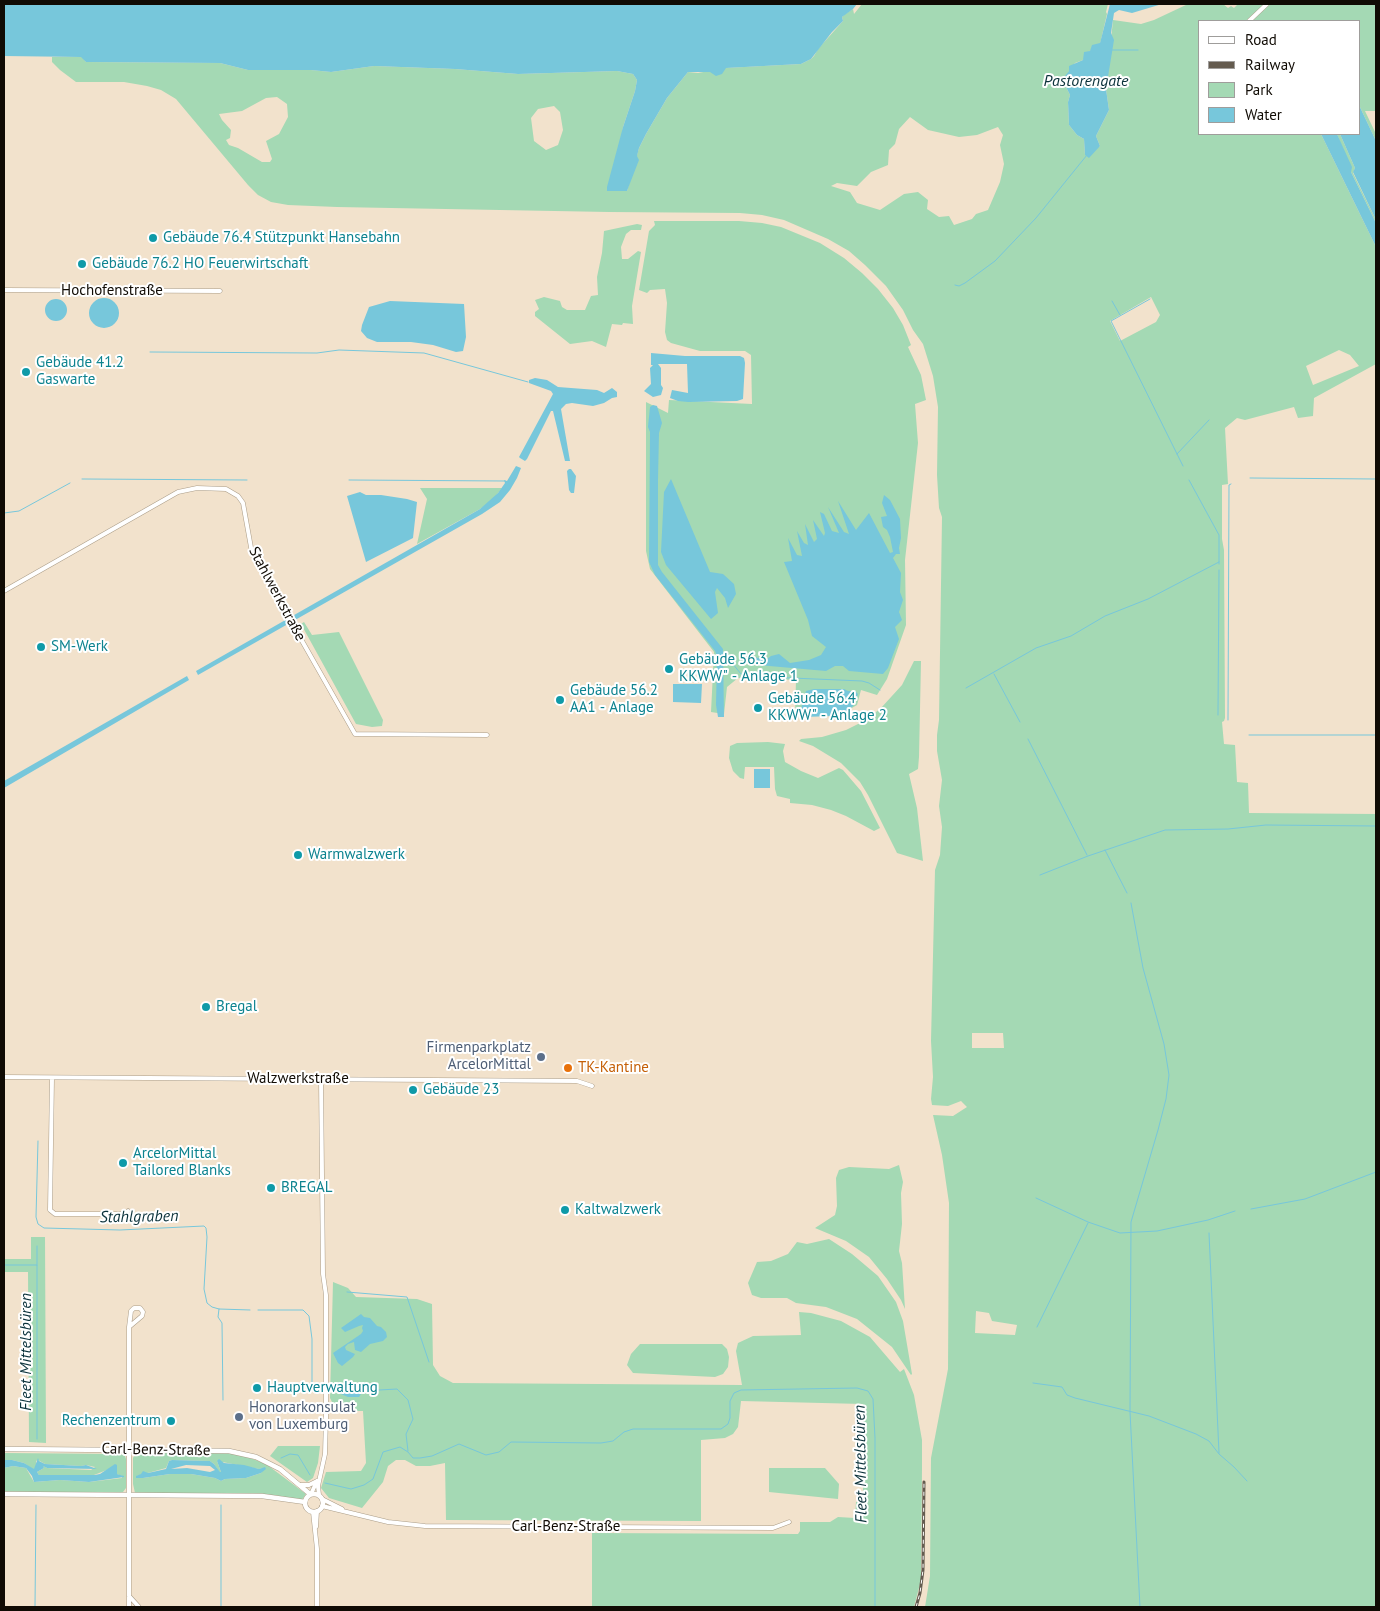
<!DOCTYPE html>
<meta charset="utf-8">
<style>
body{margin:0}
#map{position:relative;width:1380px;height:1611px;overflow:hidden;background:#f2e2cc;font-family:"PT Sans",sans-serif}
canvas{display:block}
.frame{position:absolute;inset:0;border:5px solid #100b04;pointer-events:none}
.legend{position:absolute;left:1198px;top:20px;width:162px;height:115px;box-sizing:border-box;background:#fff;border:1px solid #9f9d9b;margin:0;padding:6px 9px;list-style:none;font-size:15px;color:#100b04}
.legend li{display:flex;align-items:center;gap:10px;height:25px}
.legend b{width:25px;border:1px solid #9f9d9b}
</style>
<div id="map">
<canvas width="1380" height="1611"></canvas>
<div class="frame"></div>
<ul class="legend">
<li><b style="height:6px;background:#fff"></b>Road</li>
<li><b style="height:6px;background:#645b4f"></b>Railway</li>
<li><b style="height:14px;background:#a4d9b4"></b>Park</li>
<li><b style="height:14px;background:#77c7db"></b>Water</li>
</ul>
</div>
<script>
const context = document.querySelector('canvas').getContext('2d');
context.lineJoin = 'round';
function fillPath(path, color) {
  context.fillStyle = color;
  context.fill(path, 'evenodd');
}
function shape(rows) {
  const path = new Path2D();
  for (const r of rows) {
    if (r.length === 3) {
      path.moveTo(r[0] + r[2], r[1]);
      path.arc(r[0], r[1], r[2], 0, 2 * Math.PI);
      continue;
    }
    path.moveTo(r[0], r[1]);
    for (let i = 2; i < r.length; i += 2) path.lineTo(r[i], r[i + 1]);
  }
  return path;
}
function stroke(path, color, width, dash) {
  context.strokeStyle = color;
  context.lineWidth = width;
  context.lineCap = dash ? 'butt' : 'round';
  context.setLineDash(dash || []);
  context.stroke(path);
}
function write(font, color, halo, rows, align = 'center') {
  context.font = font + ' "PT Sans",sans-serif';
  context.lineWidth = 4;
  context.setLineDash([]);
  context.textBaseline = 'middle';
  context.strokeStyle = halo;
  context.fillStyle = color;
  for (const [text, x, y, turn = 0] of rows) {
    context.save();
    context.translate(x, y);
    context.rotate((+turn || 0) * Math.PI / 180);
    context.textAlign = isNaN(turn) ? turn : align;
    if (halo) context.strokeText(text, 0, 0);
    context.fillText(text, 0, 0);
    context.restore();
  }
}
fillPath(shape([
 [862,4,1108,4,1106,12,1107,14,1100,44,1090,51,1083,60,1075,63,1069,71,1066,87,1070,95,1068,102,1069,125,1077,135,1084,139,1085,155,1100,146,1096,136,1109,110,1106,89,1113,20,1141,24,1154,20,1188,4,1223,4,1228,8,1231,6,1234,8,1238,4,1376,4,1376,111,1365,111,1376,134,1376,141,1359,105,1359,21,1199,21,1199,134,1321,134,1376,247,1376,364,1314,398,1313,416,1298,418,1294,407,1245,420,1237,418,1225,428,1228,484,1222,485,1222,539,1224,550,1225,718,1224,721,1222,722,1224,744,1235,745,1237,782,1248,783,1249,813,1376,814,1376,1607,925,1607,930,1576,931,1458,948,1369,949,1203,942,1155,933,1115,953,1116,967,1107,961,1101,948,1106,932,1105,931,1099,933,1077,931,1041,935,870,940,855,942,827,939,806,942,780,937,751,937,735,939,720,942,517,939,508,937,475,938,407,933,376,923,344,913,330,903,310,886,286,865,265,849,251,828,239,784,220,762,215,740,213,609,212,337,207,288,205,271,202,258,195,248,185,176,99,161,90,147,86,124,82,76,82,60,70,52,62,52,57,82,57,86,62,220,63,248,70,311,70,331,72,374,66,455,69,518,74,617,71,633,74,637,80,635,91,623,127,615,191,627,191,639,148,646,134,667,98,688,72,698,73,725,68,801,64,811,59,814,56,818,49,843,21,842,17,845,14,853,9,854,14],
 [277,97,287,104,288,117,279,134,266,141,272,159,270,162,262,162,238,148,229,145,226,140,230,138,231,130,222,120,219,114,242,111,266,98],
 [554,106,560,112,563,130,558,145,546,150,534,141,531,118,538,109],
 [910,117,928,130,959,137,977,135,998,127,1003,135,1000,145,1004,164,1000,182,988,210,976,214,972,219,954,225,949,216,939,217,927,209,928,200,918,192,904,194,880,210,857,203,850,192,831,186,837,183,857,186,871,172,888,165,889,150,895,144,899,129],
 [1151,297,1160,315,1156,322,1120,341,1110,321],
 [1339,350,1350,355,1359,366,1313,385,1306,366],
 [972,1033,1003,1033,1004,1048,972,1048],
 [976,1311,989,1313,992,1321,1017,1325,1015,1335,975,1333],
 [1337,134,1340,134,1355,168,1353,173,1376,220,1376,223,1351,172],
 [654,221,739,221,762,223,781,227,820,243,844,258,862,273,878,289,893,308,903,325,911,345,908,347,921,375,926,400,915,404,918,443,905,560,906,625,887,679,877,695,861,690,857,705,838,716,795,715,796,680,738,678,727,687,724,714,711,712,714,652,650,569,646,551,646,402,668,413,669,400,752,404,751,355,745,351,700,351,671,343,667,340,665,332,667,303,665,289,650,290,647,293,639,290,649,231,655,225],
 [637,224,642,225,641,230,631,230,626,234,621,247,622,259,628,259,638,251,641,252,632,306,633,324,623,323,622,325,612,324,606,347,592,341,570,344,535,316,535,312,539,309,535,300,544,297,560,301,562,307,567,310,585,310,591,296,598,295,597,277,602,253,604,231],
 [420,488,502,488,491,502,480,509,417,544,427,499],
 [304,622,312,635,339,632,383,720,382,726,372,727,356,724,301,624],
 [914,661,921,661,919,757,918,769,909,774,917,808,923,861,897,853,868,795,860,782,841,763,813,746,799,741,801,739,822,737,846,730,866,720,881,708,902,685],
 [768,742,785,744,783,751,785,762,801,771,818,778,839,768,843,770,861,791,880,828,874,831,846,816,831,810,812,805,790,803,790,799,777,796,775,789,774,767,745,767,744,779,740,778,733,771,729,758,730,746,737,743],
 [899,1165,903,1182,901,1193,902,1224,899,1251,902,1263,905,1309,901,1300,887,1279,869,1257,846,1241,815,1228,835,1215,837,1206,836,1178,839,1170,849,1167,889,1169],
 [31,1237,45,1237,46,1443,29,1442,28,1272,4,1272,4,1259,31,1259],
 [829,1239,852,1254,878,1276,896,1302,903,1321,912,1374,911,1375,892,1347,857,1319,826,1307,796,1303,787,1298,761,1298,752,1295,748,1283,757,1262,771,1261,788,1254,797,1242,807,1244],
 [333,1282,348,1288,356,1297,417,1299,432,1304,433,1365,440,1376,453,1383,742,1385,736,1351,738,1343,753,1336,801,1335,799,1312,811,1313,841,1321,870,1337,900,1372,904,1369,914,1395,922,1440,922,1468,921,1580,914,1607,592,1607,592,1533,798,1534,800,1531,800,1522,830,1522,838,1517,855,1518,856,1502,863,1501,863,1404,741,1401,738,1427,733,1434,725,1438,701,1440,701,1521,446,1520,445,1463,430,1466,416,1466,405,1460,396,1460,388,1466,383,1482,362,1508,329,1498,321,1488,326,1472,361,1471,366,1463,363,1411,343,1411,333,1404,330,1398],
 [640,1344,722,1344,727,1349,729,1357,728,1367,723,1374,715,1377,633,1373,627,1365,631,1354],
 [278,1446,320,1446,318,1463,313,1478,307,1482,270,1456],
 [4,1453,121,1454,125,1456,126,1459,126,1488,123,1492,119,1493,4,1493,4,1468,13,1466,26,1468,34,1482,60,1480,89,1482,122,1478,122,1476,117,1474,117,1466,94,1475,39,1475,37,1472,44,1468,42,1465,47,1468,91,1470,95,1467,86,1465,81,1466,45,1464,38,1460,36,1461,36,1467,34,1470,24,1463,12,1460,4,1460],
 [136,1453,228,1453,242,1455,266,1464,306,1494,301,1501,280,1496,259,1494,136,1493,135,1493,133,1484,133,1458],
 [172,1460,210,1461,214,1464,220,1473,221,1472,217,1461,259,1469,264,1468,261,1473,246,1478,225,1479,221,1481,215,1478,191,1474,170,1474,143,1478,137,1476,166,1468,169,1461],
 [769,1468,825,1468,839,1484,838,1499,769,1492]
]), '#a4d9b4');
fillPath(shape([
 [4,4,857,4,853,9,842,17,843,21,832,32,811,59,801,64,726,68,722,74,716,76,710,72,688,72,667,98,646,134,639,148,637,156,639,160,627,191,607,191,607,187,623,127,635,91,637,80,633,74,617,71,518,74,455,69,374,66,331,72,311,70,248,70,220,63,86,62,81,57,4,56],
 [1110,4,1162,4,1132,13,1119,10,1114,13,1111,33,1114,40,1106,89,1109,110,1096,136,1100,146,1089,158,1085,155,1084,139,1077,135,1069,125,1068,102,1070,95,1066,87,1065,76,1069,71,1069,66,1083,60,1084,52,1090,51,1092,45,1100,43],
 [1359,105,1376,141,1376,220,1353,172,1355,168,1340,134,1359,134],
 [1321,134,1337,134,1352,167,1351,172,1376,223,1376,247],
 [104,313,15],
 [56,310,11],
 [390,301,464,304,466,337,463,351,456,352,433,345,411,342,377,342,367,338,361,331,362,325,369,307],
 [651,353,685,356,740,356,744,358,745,363,743,399,737,401,688,402,678,401,670,398,672,390,688,393,687,364,658,364,661,368,661,385,663,388,661,395,653,397,644,391,651,384,650,368,653,365,651,365],
 [535,378,547,380,558,387,597,390,604,393,612,388,617,392,617,397,612,398,604,403,593,406,572,403,566,404,561,409,570,461,565,461,553,411,551,411,527,459,525,461,520,458,519,457,553,394,551,391,529,383,529,380],
 [653,405,657,406,662,423,659,433,658,480,658,565,662,572,723,649,724,717,718,717,716,705,717,656,715,651,655,575,649,562,650,432,648,427,650,407],
 [516,466,521,468,517,478,510,490,500,502,482,514,198,675,196,671,480,509,498,493,505,483,504,480,507,481],
 [569,469,571,469,576,476,574,493,571,493,569,490,567,471],
 [671,479,710,572,723,574,734,584,736,594,728,608,725,598,717,588,715,592,718,613,711,619,666,565,661,552,664,492],
 [360,492,366,495,381,495,407,499,417,502,413,538,366,562,347,496],
 [884,495,890,500,900,519,901,538,899,548,900,554,896,554,893,558,901,573,900,592,903,600,899,612,902,620,895,627,899,639,888,668,883,674,849,671,843,666,835,666,826,671,758,665,749,661,752,657,767,659,771,656,779,654,790,663,809,660,821,655,826,647,812,636,808,620,784,562,792,561,788,538,797,555,802,556,797,531,804,543,808,545,805,524,814,542,817,539,813,520,824,536,825,533,820,512,824,514,832,531,839,533,828,507,844,532,849,534,838,501,856,530,869,513,890,553,893,552,890,537,887,530,883,527,881,517,887,516,882,503],
 [187,676,189,680,4,788,4,781],
 [673,684,702,684,701,703,673,702],
 [814,689,844,689,848,691,855,691,858,694,853,706,843,715,836,716,801,717,801,709,806,691],
 [754,769,770,769,770,788,754,788],
 [361,1314,364,1317,370,1318,377,1326,381,1327,386,1332,387,1337,383,1341,370,1344,361,1352,355,1350,354,1342,348,1344,345,1347,346,1350,355,1354,353,1357,342,1366,338,1363,333,1353,361,1334,363,1331,362,1328,363,1325,359,1326,345,1332,341,1328],
 [340,1386,358,1386,363,1391,359,1397,348,1397,334,1391],
 [38,1458,39,1461,45,1464,81,1466,86,1465,97,1469,47,1468,43,1466,44,1468,37,1472,39,1475,95,1475,100,1474,115,1464,117,1465,117,1474,124,1476,124,1477,89,1482,60,1480,34,1482,32,1476,26,1468,13,1466,4,1468,4,1460,12,1460,24,1463,34,1469],
 [219,1459,224,1463,244,1465,259,1469,265,1467,266,1469,261,1473,246,1478,225,1479,221,1481,215,1478,191,1474,170,1474,143,1478,136,1478,136,1476,141,1474,143,1471,148,1473,166,1469,169,1461,172,1460,210,1461,214,1464,220,1472,221,1472,217,1461],
 [186,1465,210,1466,215,1470,210,1472,187,1468,171,1469]
]), '#77c7db');
stroke(shape([
 [1112,50,1138,50],
 [955,285,959,286,965,283,995,261,1036,218,1087,155],
 [1150,299,1111,321,1183,466],
 [1112,301,1120,315],
 [150,352,317,353,339,350,424,353,528,382],
 [1177,454,1209,420],
 [1250,478,1376,479],
 [82,479,247,480],
 [349,480,505,481],
 [1189,480,1219,535,1219,564],
 [4,513,19,511,70,483],
 [724,653,741,674,745,676,862,681,869,683,880,690],
 [994,674,1020,722],
 [966,688,1036,648,1071,636,1105,616,1148,599,1219,562],
 [1218,715,1219,570],
 [1228,720,1229,485,1231,484],
 [1249,735,1376,735],
 [1028,739,1087,855],
 [1105,850,1127,893],
 [1040,875,1088,856,1165,830,1228,829,1266,825,1376,826],
 [1131,903,1143,968,1164,1044,1169,1075,1166,1099,1158,1130,1131,1222,1130,1412,1140,1607],
 [38,1141,36,1217,38,1224,44,1228,120,1230,204,1226,206,1228,207,1237,204,1289,207,1303,212,1307,219,1309,250,1310],
 [1036,1198,1088,1222,1120,1233,1157,1231,1208,1220,1235,1211],
 [1251,1209,1305,1199,1376,1172],
 [1209,1233,1219,1453],
 [4,1265,37,1265,37,1439],
 [37,1265,37,1246],
 [347,1292,407,1297,429,1362],
 [219,1309,218,1317,222,1323,223,1400],
 [258,1310,303,1310,309,1316,312,1339,312,1386],
 [1037,1327,1088,1223],
 [1033,1383,1062,1387,1067,1395,1075,1398,1149,1416,1196,1434,1209,1441,1219,1454,1234,1467,1247,1481],
 [362,1391,397,1389,408,1400,413,1419,406,1434,408,1451],
 [281,1458,290,1454,298,1455,310,1475],
 [325,1483,351,1489,364,1485,373,1479,383,1452,400,1447,408,1452,413,1458,420,1458,432,1456,459,1444,486,1455,499,1452,511,1442,601,1443,613,1441,624,1432,633,1429,721,1429,728,1424,730,1418,730,1401,734,1393,741,1390,857,1388,868,1391,873,1399,875,1438,875,1607],
 [35,1607,36,1505],
 [221,1607,221,1505]
]), '#77c7db', 1);
const minor = shape([
 [1249,21,1267,4],
 [4,290,220,291],
 [4,591,178,492,197,488,226,489,238,496,243,503,252,553,355,734,487,735],
 [4,1077,577,1081,592,1086],
 [52,1078,50,1210,55,1214,124,1214,128,1211],
 [300,1485,309,1485,317,1481],
 [311,1494,317,1481],
 [319,1495,318,1486,325,1454,326,1418,326,1295,323,1274,321,1079],
 [322,1499,342,1509],
 [322,1506,388,1522,425,1526,773,1528,789,1522],
 [313,1512,317,1549,317,1607],
 [316,1527,317,1511],
 [129,1596,139,1607],
 [129,1607,129,1327,131,1311,134,1308,140,1308,143,1312,142,1316,129,1327]
]);
const tertiary = shape([
 [4,1449,229,1451,256,1457,280,1469,310,1494],
 [4,1494,262,1496,305,1502],
 [314,1503,9]
]);
stroke(minor, '#ab9d88', 5);
stroke(tertiary, '#ab9d88', 5.5);
stroke(minor, '#fff', 4);
stroke(tertiary, '#fff', 4.5);
const rail = shape([
 [916,1607,920,1593,923,1570,924,1482]
]);
stroke(rail, '#645b4f', 3);
stroke(rail, '#fff', 1, [4]);
for (const [x, y, r, color] of [
 [153,238,5,"#0f9aa8"],
 [82,264,5,"#0f9aa8"],
 [26,372,5,"#0f9aa8"],
 [41,647,5,"#0f9aa8"],
 [669,669,5,"#0f9aa8"],
 [560,700,5,"#0f9aa8"],
 [758,708,5,"#0f9aa8"],
 [298,855,5,"#0f9aa8"],
 [206,1007,5,"#0f9aa8"],
 [541,1057,5,"#5c6f8a"],
 [568,1068,5,"#e8710a"],
 [413,1090,5,"#0f9aa8"],
 [123,1163,5,"#0f9aa8"],
 [271,1188,5,"#0f9aa8"],
 [565,1210,5,"#0f9aa8"],
 [257,1388,5,"#0f9aa8"],
 [239,1417,5,"#5c6f8a"],
 [171,1421,5,"#0f9aa8"]
]) {
  const dot = new Path2D();
  dot.arc(x, y, r, 0, 2 * Math.PI);
  context.fillStyle = color;
  context.fill(dot);
  stroke(dot, '#fff', 2);
}
write('15px', '#0d838f', '#fff', [
 ["Gebäude 76.4 Stützpunkt Hansebahn",163,238],
 ["Gebäude 76.2 HO Feuerwirtschaft",92,264],
 ["Gebäude 41.2",36,363],
 ["Gaswarte",36,380],
 ["SM-Werk",51,647],
 ["Gebäude 56.3",679,660],
 ["KKWW\" - Anlage 1",679,677],
 ["Gebäude 56.2",570,691],
 ["AA1 - Anlage",570,708],
 ["Gebäude 56.4",768,699],
 ["KKWW\" - Anlage 2",768,716],
 ["Warmwalzwerk",308,855],
 ["Bregal",216,1007],
 ["Gebäude 23",423,1090],
 ["ArcelorMittal",133,1154],
 ["Tailored Blanks",133,1171],
 ["BREGAL",281,1188],
 ["Kaltwalzwerk",575,1210],
 ["Hauptverwaltung",267,1388],
 ["Rechenzentrum",161,1421,"right"]
], 'left');
write('15px', '#100b04', '#fff', [
 ["Hochofenstraße",112,291],
 ["Stahlwerkstraße",277,594,62],
 ["Walzwerkstraße",298,1079],
 ["Carl-Benz-Straße",156,1450,1],
 ["Carl-Benz-Straße",566,1527]
]);
write('15px', '#4e5e75', '#fff', [
 ["Firmenparkplatz",531,1048],
 ["ArcelorMittal",531,1065],
 ["Honorarkonsulat",249,1408,"left"],
 ["von Luxemburg",249,1425,"left"]
], 'right');
write('15px', '#c56008', '#fff', [
 ["TK-Kantine",578,1068]
], 'left');
write('italic 16px', '#0b323b', '#fff', [
 ["Pastorengate",1086,81],
 ["Stahlgraben",139,1217,-1],
 ["Fleet Mittelsbüren",26,1352,-90],
 ["Fleet Mittelsbüren",861,1464,-91]
]);
</script>
